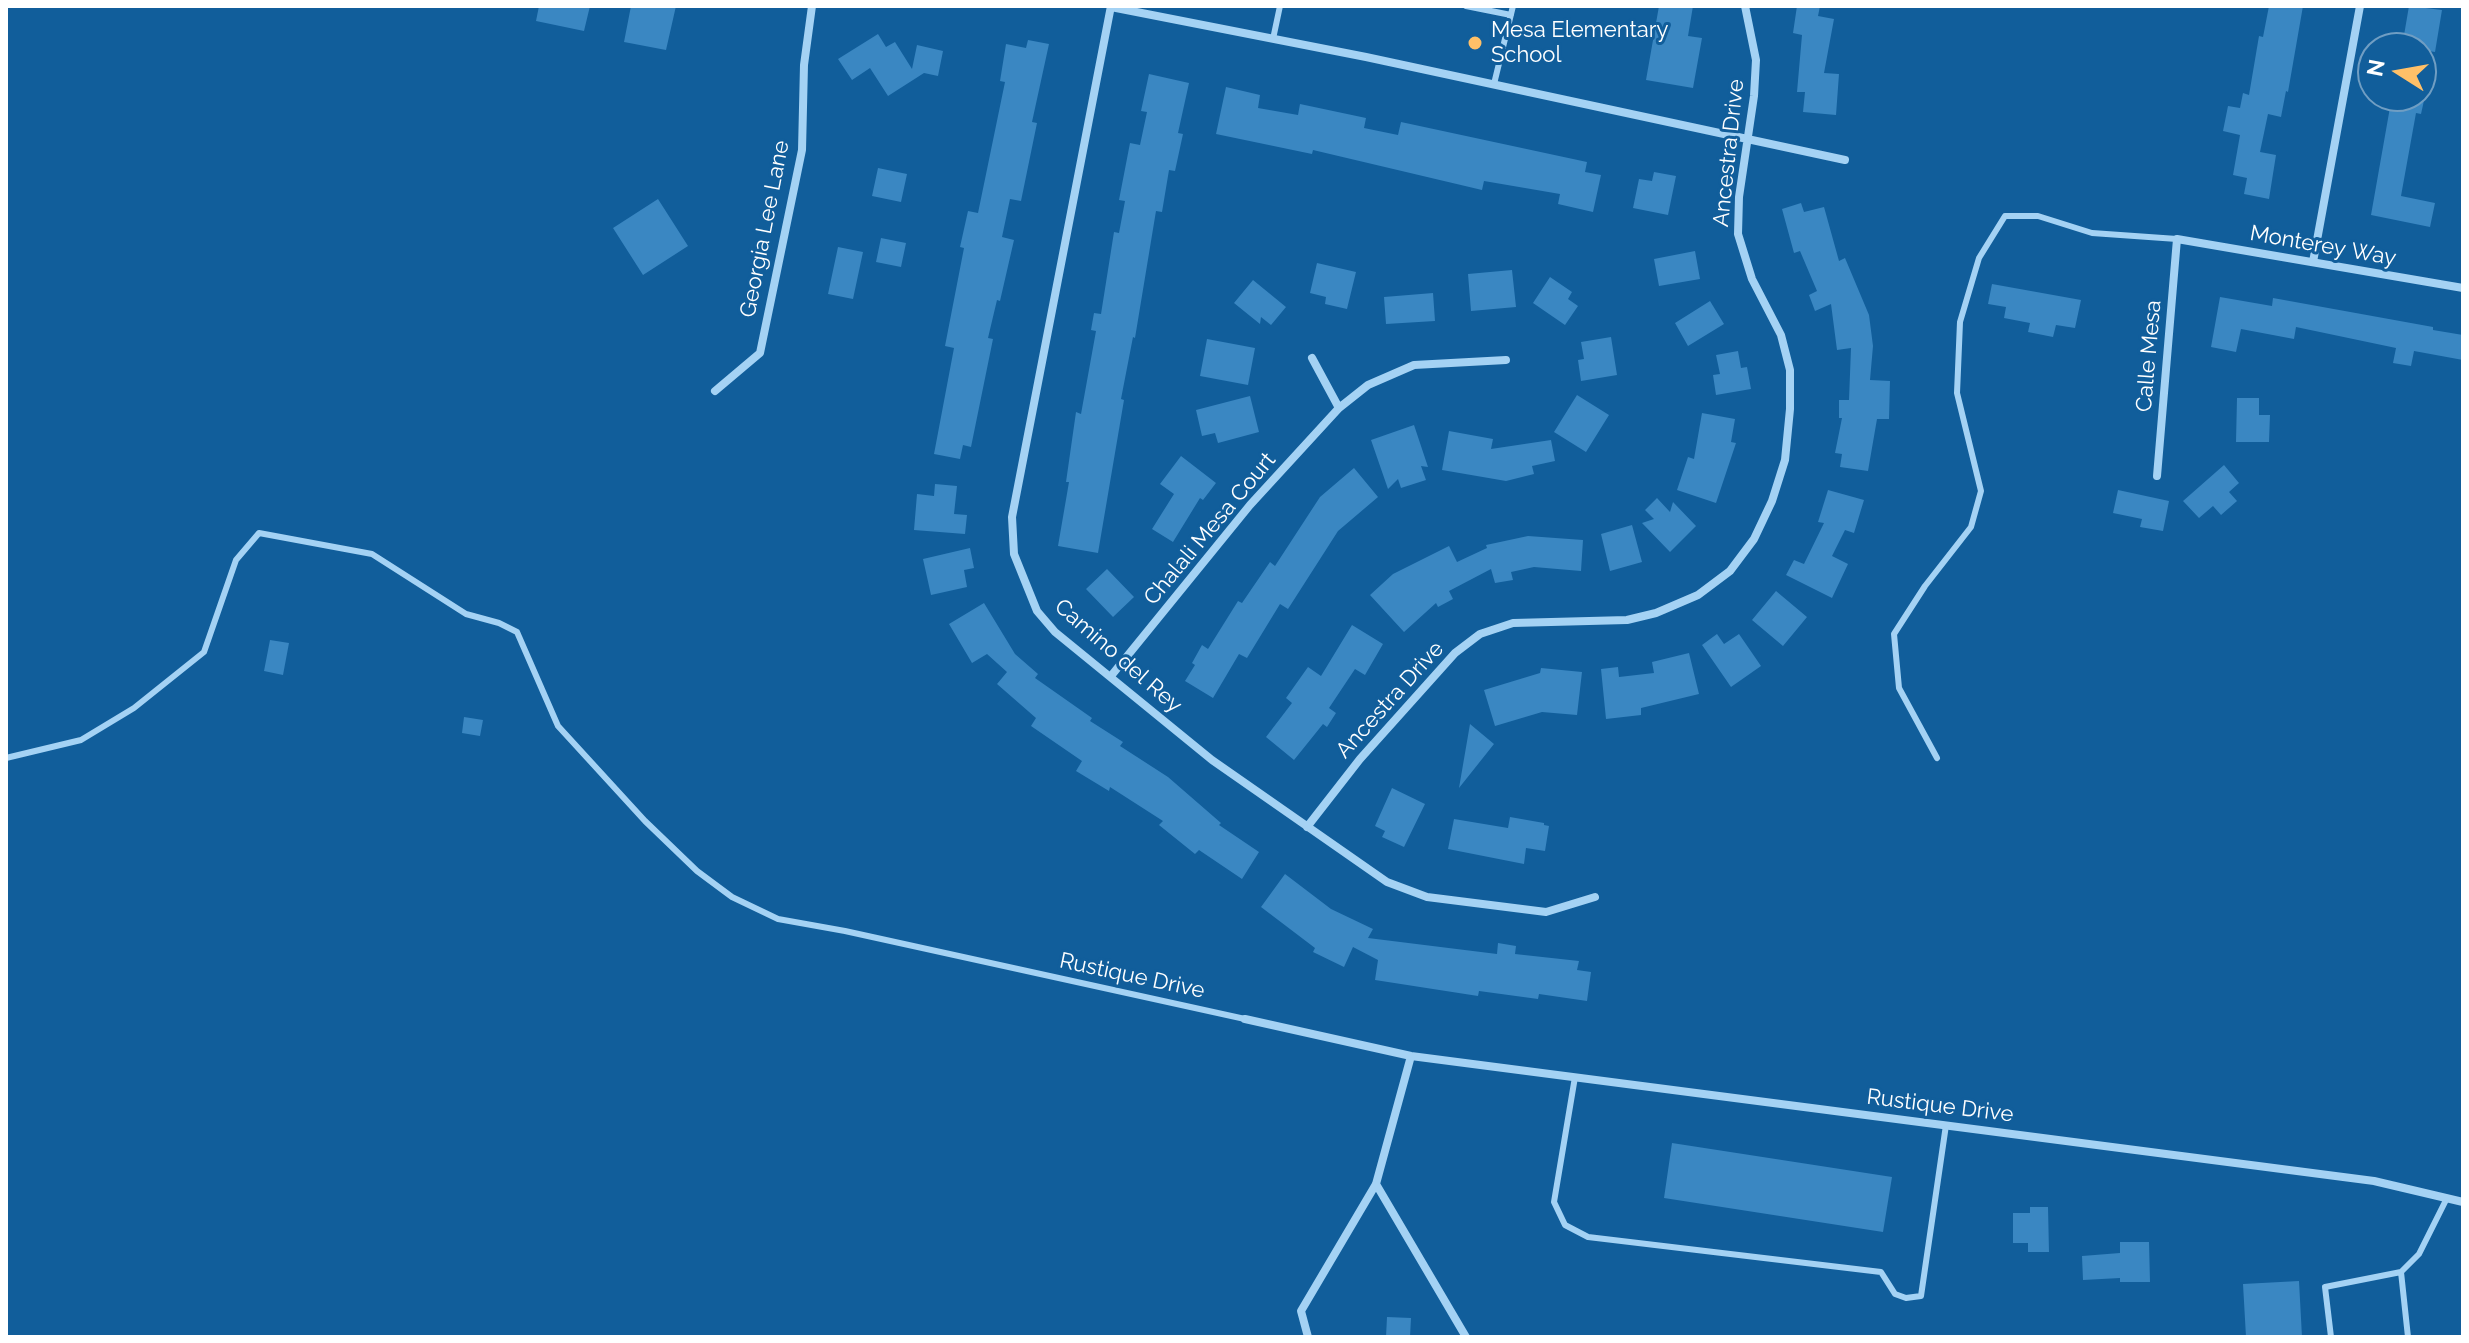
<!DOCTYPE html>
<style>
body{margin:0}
#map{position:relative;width:2469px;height:1343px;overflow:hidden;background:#115e9b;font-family:Raleway,sans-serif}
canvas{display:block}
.frame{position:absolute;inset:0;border:8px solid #fff;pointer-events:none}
.north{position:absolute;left:2357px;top:32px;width:80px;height:80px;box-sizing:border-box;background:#115e9b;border:2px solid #709ec3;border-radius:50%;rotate:281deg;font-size:22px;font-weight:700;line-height:32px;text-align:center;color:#fff}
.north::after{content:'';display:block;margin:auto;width:28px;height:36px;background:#ffc068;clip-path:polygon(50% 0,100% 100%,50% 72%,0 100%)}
</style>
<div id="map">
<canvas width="2469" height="1343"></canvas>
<div class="frame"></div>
<div class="north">N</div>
</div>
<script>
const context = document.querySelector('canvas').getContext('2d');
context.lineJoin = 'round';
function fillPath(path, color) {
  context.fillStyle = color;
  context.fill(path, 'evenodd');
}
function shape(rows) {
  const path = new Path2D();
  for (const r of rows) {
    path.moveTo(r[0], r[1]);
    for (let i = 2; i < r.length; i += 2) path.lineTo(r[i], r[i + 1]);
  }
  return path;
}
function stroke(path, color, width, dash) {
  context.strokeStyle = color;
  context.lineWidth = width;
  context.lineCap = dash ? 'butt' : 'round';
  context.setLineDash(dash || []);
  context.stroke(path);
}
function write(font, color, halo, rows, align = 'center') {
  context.font = font + ' Raleway,sans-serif';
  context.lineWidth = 6;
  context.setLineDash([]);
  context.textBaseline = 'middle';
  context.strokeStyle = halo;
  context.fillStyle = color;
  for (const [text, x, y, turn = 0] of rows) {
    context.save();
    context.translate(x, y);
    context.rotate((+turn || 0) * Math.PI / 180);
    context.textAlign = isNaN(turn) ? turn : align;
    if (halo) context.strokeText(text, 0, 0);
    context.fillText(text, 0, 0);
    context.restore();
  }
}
fillPath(shape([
 [539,6,590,6,584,31,536,21],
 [631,6,676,6,666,50,624,42],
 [1659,6,1693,6,1688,36,1702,38,1693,88,1646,80],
 [1797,6,1820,6,1818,16,1834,19,1824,73,1839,74,1836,115,1803,112,1805,92,1797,92,1802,35,1793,33],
 [2269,6,2303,6,2288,92,2286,91,2281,117,2268,114,2260,152,2276,155,2269,199,2244,194,2247,178,2233,175,2240,135,2223,131,2228,106,2240,108,2243,93,2249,95,2259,36,2263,37],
 [2409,6,2442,10,2435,52,2402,47],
 [878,34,886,47,895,42,912,69,917,45,943,51,938,76,924,73,888,96,870,68,852,80,838,59],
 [1028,40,1049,44,1032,122,1037,123,1021,201,1010,199,1002,237,1014,240,1000,301,997,300,988,338,993,339,971,447,963,445,960,459,934,454,954,348,945,346,964,248,960,247,968,211,978,213,1005,82,1000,81,1006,44,1026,48],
 [1149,74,1189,83,1178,133,1183,134,1175,171,1169,170,1162,212,1156,211,1135,338,1133,337,1121,399,1124,400,1098,553,1058,546,1069,482,1066,482,1076,412,1081,414,1096,331,1091,330,1094,313,1101,314,1114,232,1119,233,1125,201,1119,200,1130,143,1140,145,1147,112,1141,111],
 [1226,87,1260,95,1258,108,1298,115,1300,104,1366,118,1364,128,1398,135,1401,122,1587,162,1585,172,1601,175,1593,212,1558,204,1560,194,1484,181,1482,190,1313,150,1312,154,1216,134],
 [2392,96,2425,96,2421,114,2416,113,2401,196,2435,203,2430,227,2371,215],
 [878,168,907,174,901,202,872,196],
 [1654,172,1676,176,1668,215,1633,208,1639,179,1652,181],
 [658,199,688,246,643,275,613,228],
 [1801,203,1804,212,1824,207,1839,261,1845,258,1869,315,1873,346,1870,380,1890,381,1889,419,1877,419,1868,471,1840,467,1842,454,1835,453,1842,418,1839,418,1839,400,1849,400,1851,348,1837,350,1831,304,1815,311,1809,295,1817,291,1800,251,1794,253,1782,209],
 [881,238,906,243,901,267,876,262],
 [838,247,863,252,853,299,828,294],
 [1695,251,1700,279,1659,286,1654,259],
 [1317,263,1356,272,1347,309,1325,304,1326,297,1310,293],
 [1512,270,1516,307,1471,311,1468,274],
 [1550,277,1572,292,1568,299,1578,306,1565,325,1533,303],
 [1253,280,1286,307,1271,325,1261,317,1260,324,1234,303],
 [1992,284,2081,300,2075,328,2056,325,2053,337,2028,332,2030,323,2004,318,2006,307,1988,304],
 [1433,293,1435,321,1386,324,1384,297],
 [2220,297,2272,306,2273,298,2433,327,2433,330,2463,335,2463,360,2414,351,2411,366,2393,363,2396,348,2296,327,2294,339,2241,329,2236,352,2211,347],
 [1710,301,1724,324,1688,346,1675,323],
 [1611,337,1617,375,1581,381,1578,360,1584,359,1581,342],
 [1207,339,1255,348,1248,385,1200,376],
 [1738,351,1741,368,1747,367,1751,389,1716,395,1713,375,1720,374,1716,355],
 [1577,395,1609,415,1586,452,1554,432],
 [1250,396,1259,432,1218,443,1215,433,1202,436,1196,410],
 [2237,398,2259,398,2259,415,2270,415,2269,442,2236,442],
 [1702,413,1735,419,1731,442,1736,443,1716,503,1677,490,1688,457,1694,459],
 [1414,425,1428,467,1421,466,1426,480,1401,488,1398,479,1388,489,1371,440],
 [1449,431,1493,439,1491,449,1551,440,1555,461,1532,466,1534,474,1506,481,1442,470],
 [1181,456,1216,483,1203,500,1200,498,1173,542,1152,529,1174,494,1160,484],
 [2224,465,2239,483,2229,492,2237,501,2221,515,2213,506,2199,518,2183,501],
 [1354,468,1378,497,1338,531,1288,609,1280,604,1247,658,1239,654,1213,698,1185,681,1195,665,1192,663,1202,645,1208,649,1238,601,1242,603,1270,562,1275,566,1320,497],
 [935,484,957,486,954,514,967,515,965,534,914,530,917,494,934,496],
 [1828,490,1864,500,1854,533,1845,530,1832,556,1848,564,1832,598,1786,575,1794,560,1804,564,1824,523,1818,522],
 [2118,490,2169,501,2163,531,2140,527,2142,519,2113,513],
 [1657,498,1670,512,1673,502,1696,526,1670,552,1642,523,1654,519,1645,510],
 [1632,525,1642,562,1610,571,1601,534],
 [1528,536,1583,540,1581,571,1534,567,1511,572,1513,580,1495,583,1491,569,1449,591,1453,599,1438,607,1436,603,1404,632,1370,595,1393,574,1449,546,1457,562,1487,548,1486,545],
 [970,548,974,568,964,570,967,587,931,595,923,559],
 [1107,569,1134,597,1113,617,1086,589],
 [1776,591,1807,617,1783,646,1752,620],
 [984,603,1015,654,1038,674,1035,678,1092,718,1090,721,1123,742,1120,746,1168,777,1221,823,1219,825,1259,852,1242,879,1199,850,1195,854,1159,825,1163,821,1110,787,1109,791,1076,771,1082,761,1031,726,1036,718,997,684,1007,672,987,654,972,663,949,624],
 [1352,625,1383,644,1365,675,1355,669,1329,708,1336,713,1327,727,1323,724,1294,760,1266,737,1292,703,1286,698,1308,667,1321,676],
 [1717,634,1724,644,1739,634,1761,666,1731,687,1702,645],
 [270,640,289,643,283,675,264,671],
 [1689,653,1699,694,1641,708,1641,715,1606,719,1601,669,1618,667,1619,677,1654,673,1652,662],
 [1541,668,1582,672,1577,715,1542,712,1495,726,1484,690,1540,673],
 [464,717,483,720,480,736,462,733],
 [1470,724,1494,744,1459,788],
 [1392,788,1425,804,1404,847,1382,837,1385,831,1375,826],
 [1510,817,1544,823,1544,825,1549,826,1545,851,1526,848,1524,864,1448,849,1454,819,1508,828],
 [1285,874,1331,909,1373,929,1368,938,1497,954,1498,943,1516,946,1515,954,1579,961,1577,970,1591,972,1587,1001,1539,994,1538,999,1479,991,1478,996,1375,980,1378,960,1353,947,1344,967,1313,952,1315,948,1261,907],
 [1672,1143,1892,1177,1883,1232,1664,1198],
 [2030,1207,2048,1207,2049,1252,2028,1252,2028,1243,2013,1243,2013,1213,2030,1213],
 [2120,1242,2149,1242,2150,1282,2120,1282,2120,1278,2083,1280,2082,1256,2120,1253],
 [2299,1281,2302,1337,2246,1337,2243,1284],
 [1387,1317,1411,1318,1410,1337,1386,1337]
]), '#3a87c2');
stroke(shape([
 [1466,6,1511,15],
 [1273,39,1280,6],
 [1494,84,1513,6],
 [6,758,81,740,134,708,204,652,236,560,259,533,372,554,466,614,499,623,517,632,558,726,645,821,697,871,732,897,778,919,845,931,1245,1019],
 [1937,758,1899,688,1894,634,1925,586,1971,527,1981,491,1957,393,1960,322,1979,258,2005,216,2038,216,2092,233,2177,239],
 [1575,1077,1554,1202,1565,1225,1588,1237,1881,1272,1895,1294,1906,1298,1921,1296,1946,1125],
 [2401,1272,2408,1337],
 [2331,1337,2325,1287,2401,1272,2419,1254,2447,1198]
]), '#a4d2f4', 6);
stroke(shape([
 [1111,6,1012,517,1014,554,1037,611,1055,632,1212,760,1387,882,1427,897,1546,912,1595,897],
 [1111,7,1366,57,1845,160],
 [2313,262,2360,6],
 [1312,358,1339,408],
 [715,391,760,353,802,150,804,65,812,6],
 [2157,476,2177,239,2463,288],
 [1111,676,1250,505,1339,408,1368,385,1414,365,1506,360],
 [1307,827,1360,759,1455,653,1480,634,1513,623,1627,620,1656,613,1698,595,1730,571,1754,539,1772,501,1785,460,1790,409,1790,370,1781,335,1752,279,1738,234,1739,197,1754,96,1756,60,1745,6],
 [1245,1019,1411,1056,2374,1181,2463,1202],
 [1376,1184,1466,1337],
 [1308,1337,1301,1311,1376,1184,1411,1056]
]), '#a4d2f4', 8);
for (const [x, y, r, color] of [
 [1475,43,8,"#ffc068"]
]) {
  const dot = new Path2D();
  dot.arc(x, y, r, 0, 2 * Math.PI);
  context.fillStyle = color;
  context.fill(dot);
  stroke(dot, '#115e9b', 3);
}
write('22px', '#fff', '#115e9b', [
 ["Mesa Elementary",1491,30],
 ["School",1491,55]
], 'left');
write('22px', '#fff', '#115e9b', [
 ["Ancestra Drive",1729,153,-84],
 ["Georgia Lee Lane",765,229,-79],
 ["Monterey Way",2323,246,10],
 ["Calle Mesa",2149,356,-85],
 ["Chalali Mesa Court",1210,529,-50],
 ["Camino del Rey",1118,656,41],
 ["Ancestra Drive",1390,700,-48],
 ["Rustique Drive",1132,976,12],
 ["Rustique Drive",1940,1106,7]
]);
</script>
